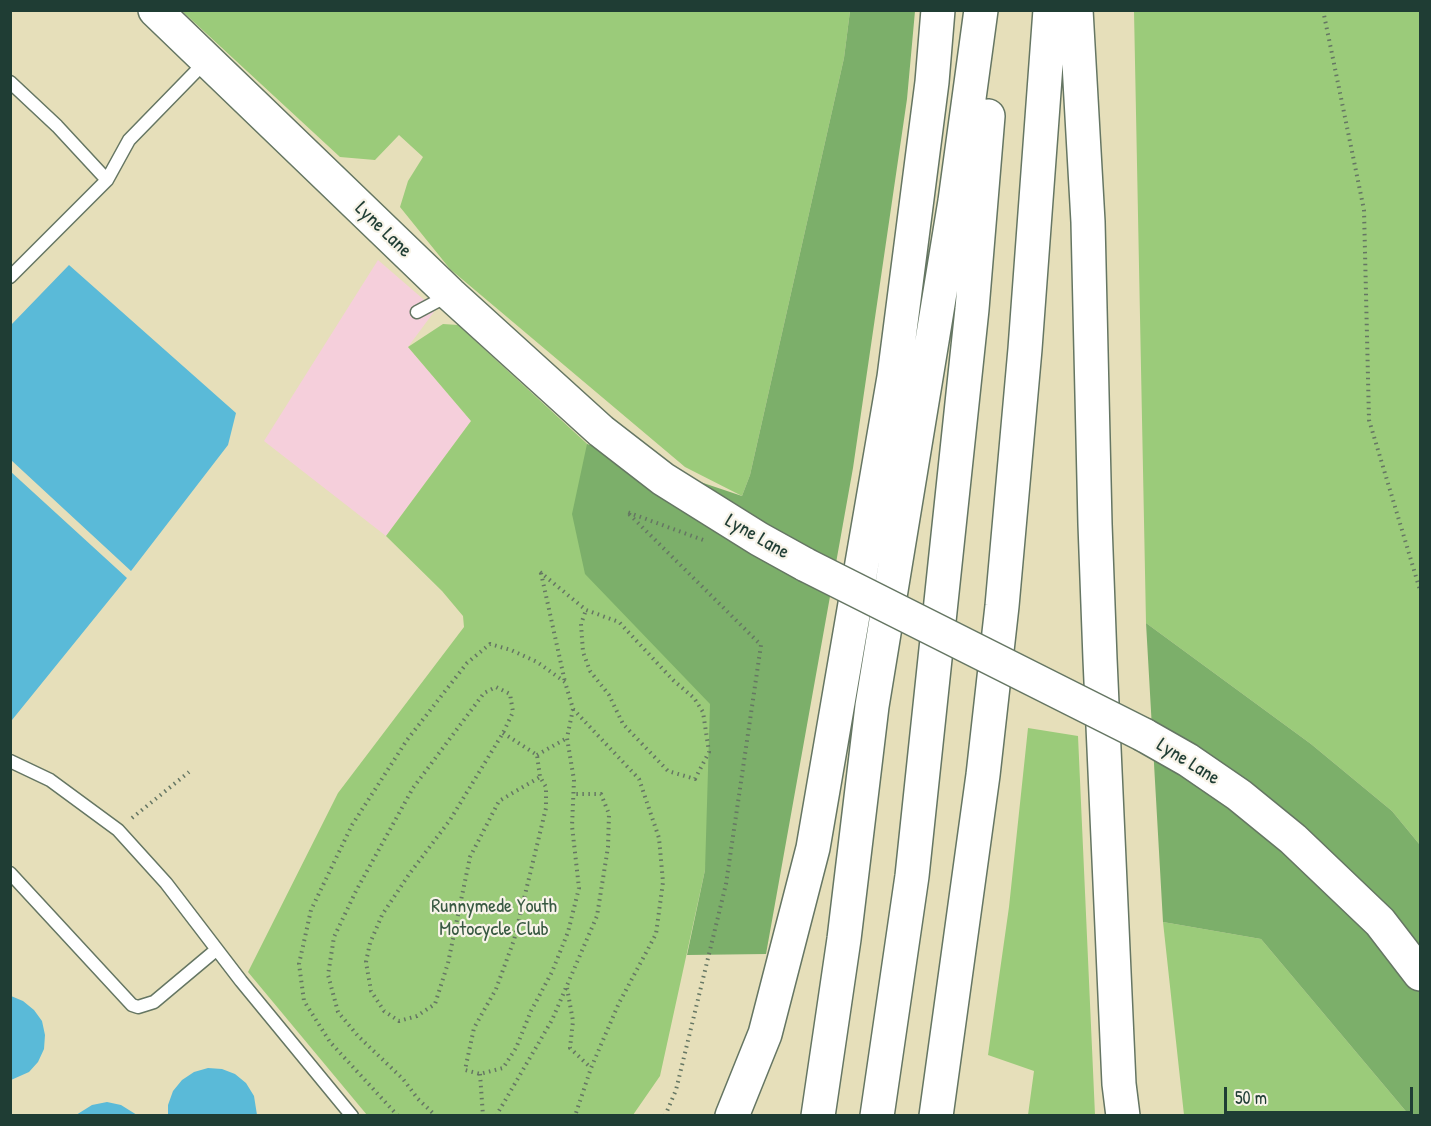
<!DOCTYPE html>
<style>
body{margin:0}
#map{position:relative;width:1431px;height:1126px;overflow:hidden;background:#e6dfba;font-family:"Patrick Hand",sans-serif}
canvas{display:block}
.frame{position:absolute;inset:0;border:12px solid #1f3d34;pointer-events:none}
.scale{position:absolute;left:1224px;top:1087px;width:189px;height:27px;box-sizing:border-box;border:3px solid #1f3d34;border-top:0;padding-left:8px;font-size:18px;line-height:21px;white-space:nowrap;color:#1f3d34;-webkit-text-stroke:4px #f7f3e8;paint-order:stroke}
</style>
<div id="map">
<canvas width="1431" height="1126"></canvas>
<div class="frame"></div>
<div class="scale">50 m</div>
</div>
<script>
const context = document.querySelector('canvas').getContext('2d');
context.lineJoin = 'round';
function fillPath(path, color) {
  context.fillStyle = color;
  context.fill(path, 'evenodd');
}
function shape(rows) {
  const path = new Path2D();
  for (const r of rows) {
    path.moveTo(r[0], r[1]);
    for (let i = 2; i < r.length; i += 2) path.lineTo(r[i], r[i + 1]);
  }
  return path;
}
function stroke(path, color, width, dash) {
  context.strokeStyle = color;
  context.lineWidth = width;
  context.lineCap = dash ? 'butt' : 'round';
  context.setLineDash(dash || []);
  context.stroke(path);
}
function write(font, color, halo, rows, align = 'center') {
  context.font = font + ' "Patrick Hand",sans-serif';
  context.lineWidth = 4.5;
  context.setLineDash([]);
  context.textBaseline = 'middle';
  context.strokeStyle = halo;
  context.fillStyle = color;
  for (const [text, x, y, turn = 0] of rows) {
    context.save();
    context.translate(x, y);
    context.rotate((+turn || 0) * Math.PI / 180);
    context.textAlign = isNaN(turn) ? turn : align;
    if (halo) context.strokeText(text, 0, 0);
    context.fillText(text, 0, 0);
    context.restore();
  }
}
fillPath(shape([
 [378,260,430,305,439,305,408,347,471,421,386,536,264,441]
]), '#f5cfdb');
fillPath(shape([
 [182,11,850,11,844,58,750,475,742,496,685,467,450,269,400,207,408,181,423,157,399,135,375,160,340,157],
 [1134,11,1420,11,1420,845,1392,811,1311,744,1146,623],
 [443,324,458,325,609,464,744,661,705,870,660,1076,633,1115,367,1115,248,972,338,793,464,627,463,616,442,591,386,536,471,421,408,347],
 [1028,728,1078,736,1095,1115,1028,1115,1034,1071,988,1055,1009,907],
 [1163,922,1261,939,1409,1115,1184,1115]
]), '#9bcb7a');
fillPath(shape([
 [850,11,915,11,907,99,853,468,766,954,687,955,705,870,710,704,585,574,572,514,587,444,742,496,750,475,844,58],
 [1146,623,1311,744,1392,811,1420,845,1420,1115,1409,1115,1261,939,1163,922]
]), '#7caf6a');
fillPath(shape([
 [69,265,236,413,228,445,131,571,11,460,11,325],
 [10,471,127,578,12,720,10,719],
 [11,996,23,1001,34,1010,42,1021,45,1035,44,1049,38,1062,29,1072,11,1080],
 [208,1068,222,1069,235,1074,246,1083,254,1096,257,1115,168,1115,168,1105,173,1091,182,1080,194,1072],
 [107,1102,121,1105,137,1115,76,1115,92,1105]
]), '#5abad8');
const lane = shape([
 [10,82,57,126,107,180],
 [10,277,107,180,129,140,206,61],
 [417,312,449,295],
 [10,761,50,780,118,830,166,883,241,981,352,1116],
 [10,873,132,1005,138,1007,154,1002,216,950]
]);
const secondary = shape([
 [155,10,450,294,601,431,663,479,759,539,806,565],
 [1144,735,1188,760,1239,795,1293,839,1380,922,1420,974]
]);
const highway = shape([
 [1076,10,1088,222,1095,524,1100,659,1119,1084,1123,1116],
 [732,1116,765,1034,813,848,894,377,932,82,938,10],
 [818,1116,844,939,872,706,955,201,981,10],
 [877,1116,912,876,972,309,988,116],
 [936,1116,983,775,1002,606,1025,349,1050,10]
]);
stroke(lane, '#657663', 15);
stroke(secondary, '#657663', 36);
stroke(highway, '#657663', 36);
stroke(shape([
 [1323,10,1364,210,1369,420,1420,590],
 [540,572,586,610,619,622,673,680,694,698,703,712,709,752,695,779,668,771,623,724,609,695,590,671,583,652,581,624,586,610],
 [541,573,565,682],
 [573,709,639,779,659,838,663,882,656,934,619,1003,591,1068,575,1116],
 [503,733,537,755,540,777],
 [537,755,567,738],
 [132,818,189,772],
 [567,988,573,1021,570,1048,591,1068],
 [480,1074,483,1116],
 [398,1116,330,1042,304,1001,299,964,311,910,352,825,407,740,467,663,490,644,511,650,537,662,565,682,573,709,567,738,574,780,572,826,579,888,568,932,552,972,531,1011,516,1048,503,1068,480,1074,465,1070,474,1028,496,989,514,940,546,808,546,787,540,777,499,801,470,857,448,963,435,1004,417,1016,399,1021,384,1011,371,991,366,962,370,943,382,915,410,873,450,820,503,733,513,712,510,694,496,687,484,693,413,788,356,891,334,937,328,975,338,1012,358,1036,403,1079,418,1099,436,1116],
 [496,1116,552,1020,597,916,608,847,609,814,601,794,573,794],
 [665,1116,676,1090,726,884,761,645,627,512,703,540]
]), '#657663', 4, [1.5, 4.5]);
stroke(lane, '#fff', 12);
stroke(secondary, '#fff', 33);
stroke(highway, '#fff', 33);
const secondaryBridge = shape([
 [806,565,1144,735]
]);
stroke(secondaryBridge, '#657663', 36, []);
stroke(secondaryBridge, '#fff', 33);
write('20px', '#1f3d34', '#f7f3e8', [
 ["Lyne Lane",383,230,44],
 ["Lyne Lane",757,537,30],
 ["Lyne Lane",1188,762,32]
]);
write('20px', '#385942', '#f7f3e8', [
 ["Runnymede Youth",494,907],
 ["Motocycle Club",494,930]
]);
</script>
